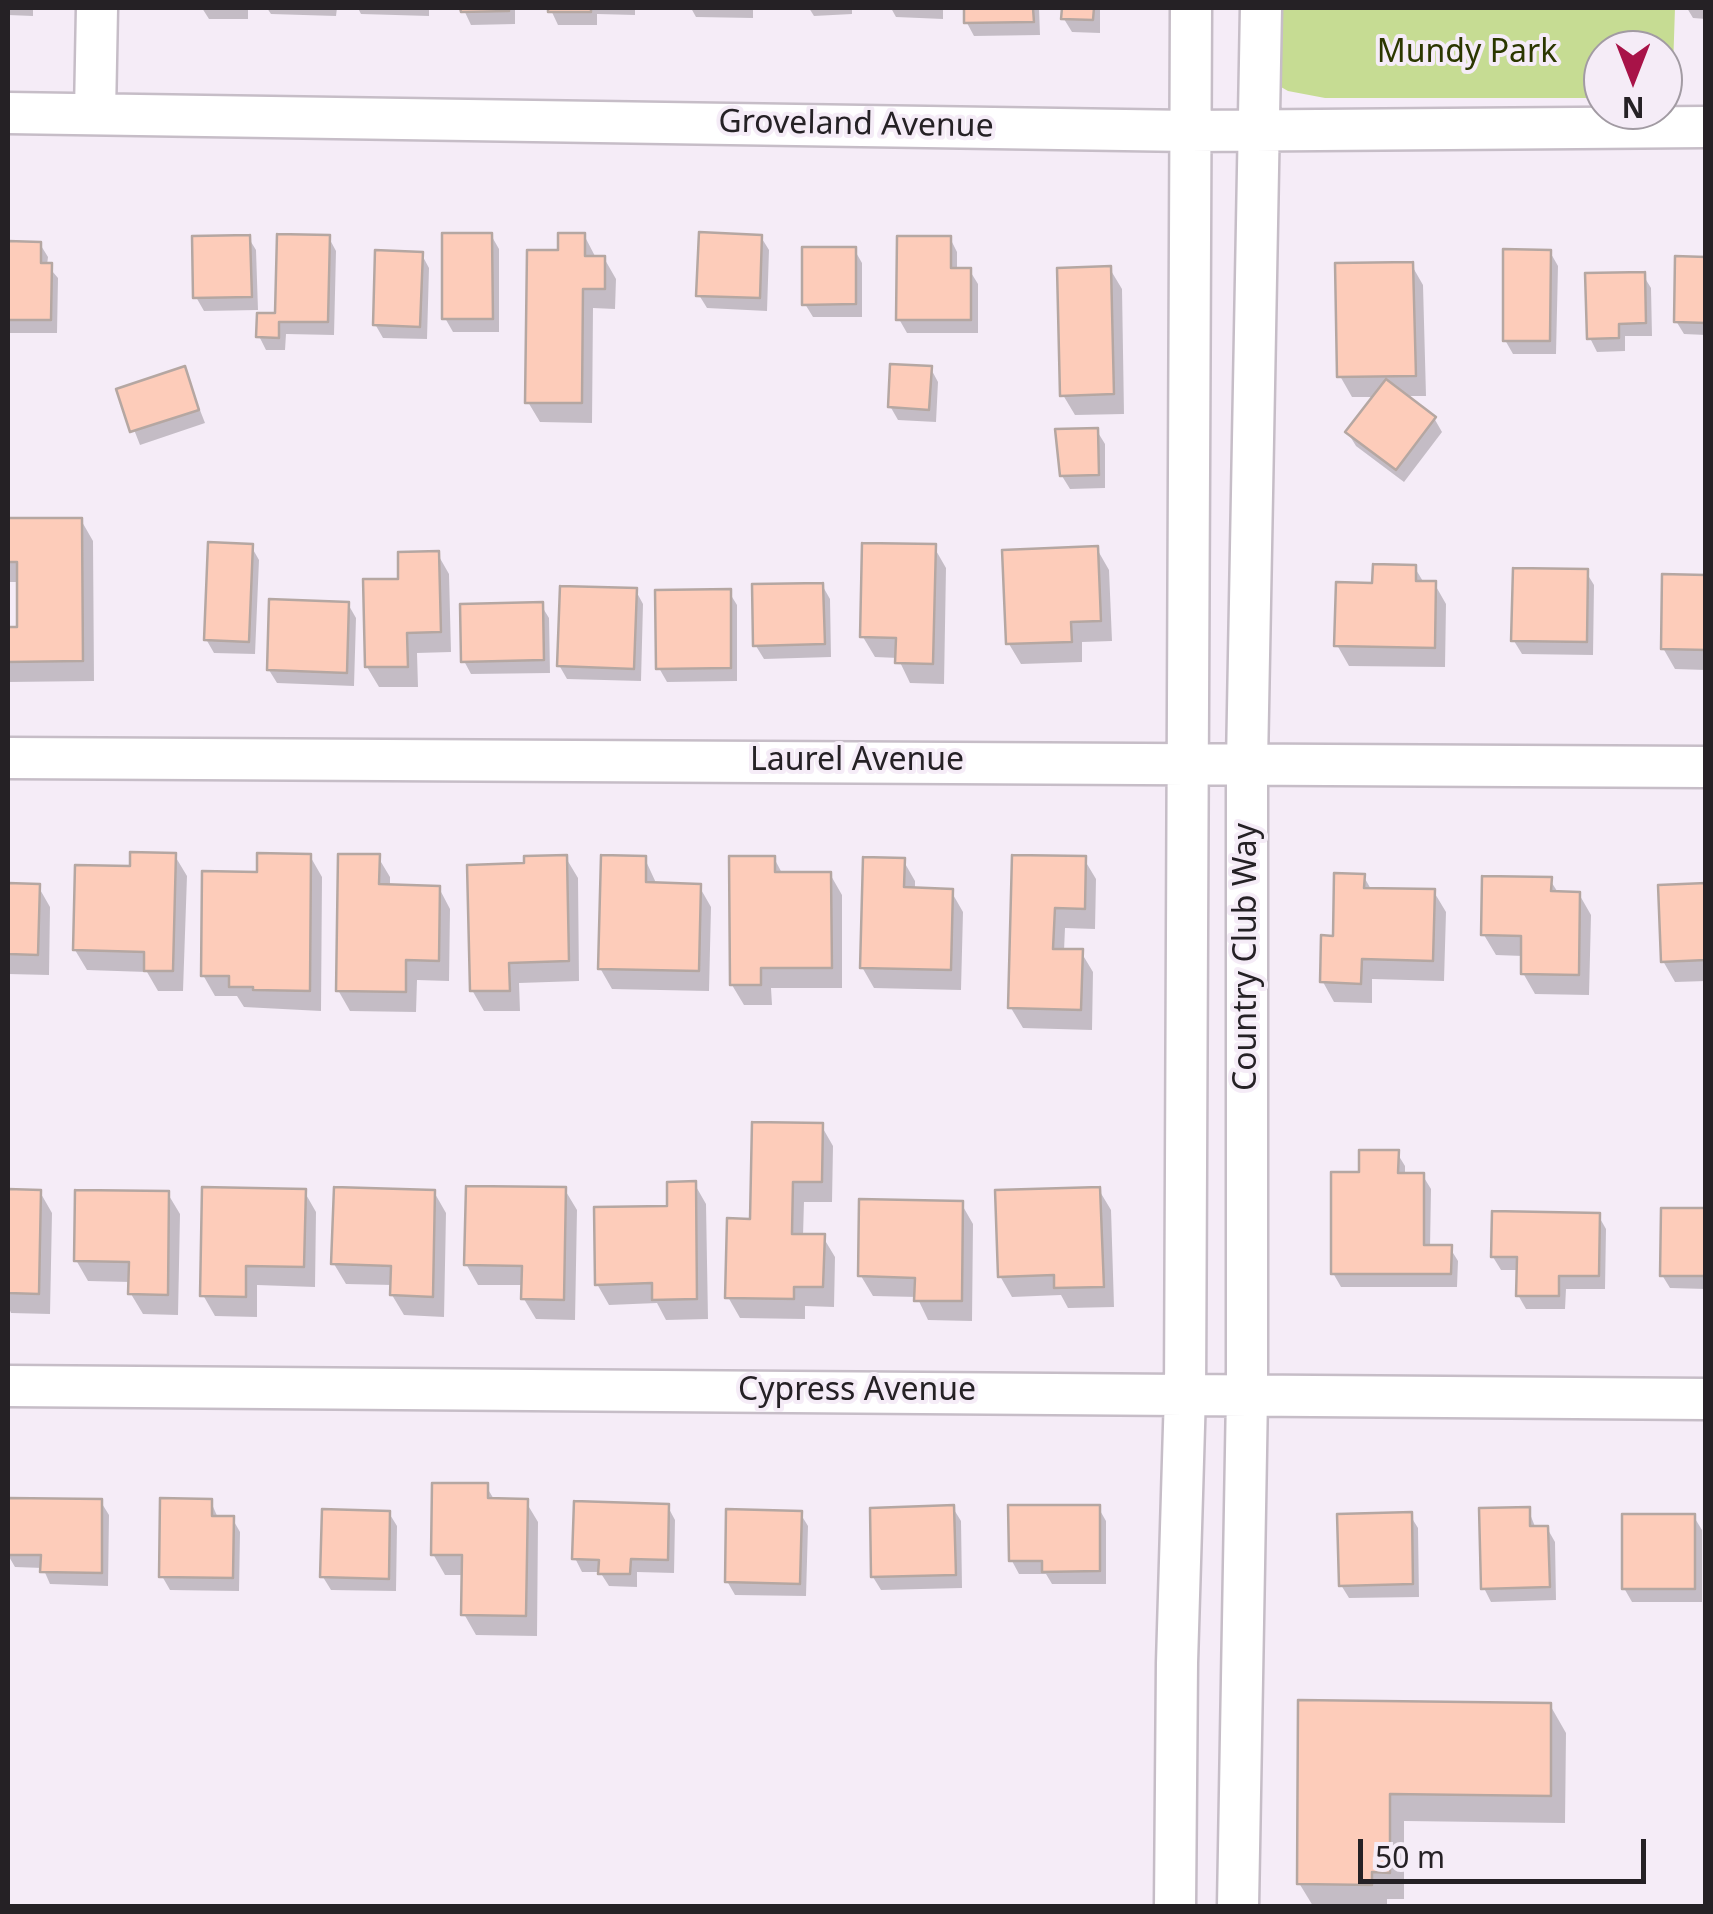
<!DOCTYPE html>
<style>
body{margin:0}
#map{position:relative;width:1713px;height:1914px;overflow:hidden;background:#f5ecf7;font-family:"Noto Sans",sans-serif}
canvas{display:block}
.frame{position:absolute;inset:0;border:10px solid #252125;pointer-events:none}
.north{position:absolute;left:1583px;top:30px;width:100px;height:100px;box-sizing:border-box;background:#f5ecf7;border:2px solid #a29ba3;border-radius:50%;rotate:180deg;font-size:28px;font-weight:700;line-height:40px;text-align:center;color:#252125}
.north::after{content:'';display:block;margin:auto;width:35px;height:45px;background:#a81348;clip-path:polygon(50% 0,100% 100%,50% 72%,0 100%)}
.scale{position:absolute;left:1358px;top:1839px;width:288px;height:45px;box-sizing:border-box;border:5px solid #252125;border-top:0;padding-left:12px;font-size:30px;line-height:35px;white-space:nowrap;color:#252125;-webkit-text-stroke:8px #f5ecf7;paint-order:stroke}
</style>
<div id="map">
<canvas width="1713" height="1914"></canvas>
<div class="frame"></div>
<div class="north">N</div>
<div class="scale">50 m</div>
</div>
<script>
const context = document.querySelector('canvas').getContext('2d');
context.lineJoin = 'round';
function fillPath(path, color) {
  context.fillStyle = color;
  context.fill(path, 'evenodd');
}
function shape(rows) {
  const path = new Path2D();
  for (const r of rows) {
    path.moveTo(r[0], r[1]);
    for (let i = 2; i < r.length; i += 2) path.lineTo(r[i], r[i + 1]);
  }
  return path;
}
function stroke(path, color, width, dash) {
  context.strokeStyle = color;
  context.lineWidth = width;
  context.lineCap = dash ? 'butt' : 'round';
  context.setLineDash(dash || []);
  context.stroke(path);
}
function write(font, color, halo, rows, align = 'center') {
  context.font = font + ' "Noto Sans",sans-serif';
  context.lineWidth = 8;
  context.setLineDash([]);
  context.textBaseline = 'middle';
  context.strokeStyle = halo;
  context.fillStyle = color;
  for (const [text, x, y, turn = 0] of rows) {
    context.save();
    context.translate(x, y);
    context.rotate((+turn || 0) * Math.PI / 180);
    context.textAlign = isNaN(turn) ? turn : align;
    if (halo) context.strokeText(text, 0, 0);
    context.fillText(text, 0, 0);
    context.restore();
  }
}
fillPath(shape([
 [1259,8,1675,8,1672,98,1663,98,1663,50,1603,50,1603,98,1325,98,1288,91,1260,75]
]), '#c6dc93');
fillPath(shape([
 [8,8,33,8,33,16,8,15],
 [202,8,248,8,248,19,209,19],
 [267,8,337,8,336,16,271,14],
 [358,8,429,8,429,16,361,14],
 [463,8,515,8,515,24,471,25],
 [550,8,635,8,635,15,597,14,597,25,558,25],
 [691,8,753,8,753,18,696,17],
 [809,8,852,8,852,14,814,16],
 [891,8,943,8,943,19,896,17],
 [966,8,1039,8,1040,35,974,36,967,23],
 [1064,8,1128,8,1100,9,1100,33,1072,32,1064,19],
 [1687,8,1706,8,1706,19,1693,18],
 [491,235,499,249,499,332,453,332,445,318],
 [584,235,596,258,604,258,616,279,615,309,593,308,592,423,540,422,528,402,560,253],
 [248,237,256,250,258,310,204,311,196,297],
 [761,237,769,250,767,311,707,308,699,295],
 [329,238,336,251,334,335,286,334,285,350,266,350,259,336,277,315],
 [950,238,957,252,957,271,970,271,978,284,978,333,907,333,899,319],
 [8,244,40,244,48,257,47,265,58,278,57,333,8,333],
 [854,249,862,263,862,317,813,317,805,304],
 [1550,252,1558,266,1556,354,1513,354,1505,340],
 [422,255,429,268,427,339,383,338,375,324],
 [1706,259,1706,335,1684,334,1676,321],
 [1411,264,1423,285,1426,396,1405,396,1434,418,1442,432,1404,482,1356,446,1348,433,1375,397,1352,397,1340,376],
 [1110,269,1122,289,1124,414,1075,415,1063,395],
 [1643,275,1651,288,1652,336,1625,336,1625,351,1597,352,1590,338],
 [184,369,205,423,140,445,119,391],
 [931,369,938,382,936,422,898,420,890,406],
 [1097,431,1105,444,1105,488,1070,489,1062,476],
 [81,520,93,541,94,681,8,682,8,630,20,630,20,582,8,582,8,521],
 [251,546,259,560,255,654,214,653,206,639],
 [934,547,946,568,944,684,910,683,898,658,875,657,863,637],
 [1097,549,1109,570,1112,641,1082,642,1082,662,1021,664,1009,644],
 [437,553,449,574,451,652,417,653,418,687,379,687,367,667],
 [1415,568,1424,583,1434,583,1446,604,1445,667,1349,666,1337,645,1375,585],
 [1586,572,1594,585,1593,655,1522,654,1514,641],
 [1706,578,1706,670,1675,669,1663,648],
 [822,585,830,599,831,657,764,659,756,646],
 [636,591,643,604,641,681,567,679,559,665],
 [729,592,737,605,737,681,667,682,659,668],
 [348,604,356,618,354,686,277,683,269,670],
 [541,605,549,618,550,673,471,674,464,661],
 [175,856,187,876,183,991,158,991,147,972,87,970,75,950,133,869],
 [310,856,322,877,321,1011,244,1007,237,996,215,996,203,975,259,874],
 [378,857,390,877,390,887,439,888,450,909,449,981,417,980,416,1012,350,1011,338,990],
 [566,858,578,878,579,981,519,983,520,1011,484,1011,472,990,527,866],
 [774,858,783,875,830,874,842,895,842,988,771,988,772,1005,744,1005,732,985],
 [1015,858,1084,859,1096,879,1095,929,1065,928,1064,951,1081,952,1093,972,1092,1030,1023,1028,1011,1008],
 [645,859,657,885,699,886,711,907,709,991,612,989,600,968],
 [903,860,915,881,915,890,951,891,963,912,961,990,874,988,862,967],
 [1364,877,1372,891,1434,892,1446,912,1444,981,1372,979,1372,1003,1334,1002,1323,982,1336,938],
 [1550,880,1559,894,1579,894,1591,915,1589,995,1535,994,1523,973,1523,956,1496,955,1484,935],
 [8,885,38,886,50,907,49,975,8,974],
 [1706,886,1706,981,1675,982,1663,961],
 [821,1125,833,1146,832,1202,804,1202,803,1236,823,1237,835,1257,834,1307,805,1306,805,1319,740,1318,728,1297,752,1222],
 [1397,1153,1405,1166,1405,1176,1423,1176,1431,1189,1430,1248,1450,1248,1458,1261,1457,1287,1341,1287,1333,1273,1361,1174],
 [694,1183,706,1204,708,1319,666,1320,657,1303,609,1305,597,1284],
 [565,1190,577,1210,575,1320,536,1319,524,1299,524,1285,478,1285,466,1264],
 [1099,1190,1111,1210,1114,1307,1068,1308,1061,1295,1012,1297,1000,1276],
 [304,1191,316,1212,315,1287,257,1285,257,1317,215,1316,203,1295],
 [8,1192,40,1192,52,1213,50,1314,11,1313,8,1306],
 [434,1192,446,1213,444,1317,404,1315,392,1295,393,1285,346,1284,334,1264],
 [168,1194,180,1214,178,1315,143,1314,131,1294,131,1282,88,1281,76,1260],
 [961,1203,973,1224,972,1321,928,1320,917,1297,873,1296,861,1276],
 [1706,1211,1706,1289,1670,1288,1662,1275],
 [1598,1215,1606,1229,1605,1289,1566,1289,1565,1309,1526,1309,1518,1295,1519,1270,1501,1270,1493,1257],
 [486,1486,495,1501,526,1502,538,1522,537,1636,476,1635,464,1614,464,1575,445,1575,433,1554],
 [8,1500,101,1502,109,1515,108,1586,50,1584,43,1568,15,1567,8,1555],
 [211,1502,218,1518,232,1518,240,1532,239,1591,170,1590,162,1576],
 [668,1507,675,1520,674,1573,637,1572,637,1587,609,1586,600,1572,582,1572,575,1558],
 [1098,1507,1106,1521,1106,1584,1052,1584,1046,1574,1019,1574,1012,1561],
 [953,1508,961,1521,962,1588,881,1590,873,1577],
 [1528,1509,1536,1529,1547,1528,1555,1542,1556,1600,1491,1602,1484,1588],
 [389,1513,397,1526,396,1591,331,1590,323,1577],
 [800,1513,808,1526,806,1596,735,1595,727,1581],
 [1410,1515,1418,1528,1419,1597,1349,1598,1341,1585],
 [1694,1517,1702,1530,1702,1602,1632,1602,1624,1588],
 [1301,1703,1550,1705,1566,1733,1565,1823,1404,1821,1404,1899,1387,1899,1387,1906,1313,1906,1299,1883]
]), '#0003');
const building = shape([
 [460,8,509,8,509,11,461,12,460,8],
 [548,8,591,8,591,12,548,12,548,8],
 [964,8,1033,8,1034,22,964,23,964,8],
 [1062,8,1094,8,1093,20,1061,19,1062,8],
 [699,232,762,235,760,298,696,296,699,232],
 [442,233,492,233,493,319,442,319,442,233],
 [558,233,585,233,585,256,605,256,605,289,583,289,582,403,525,403,527,250,558,250,558,233],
 [277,234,330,235,328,322,279,322,279,338,256,337,257,313,275,313,277,234],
 [250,235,252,297,193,298,192,236,250,235],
 [897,236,951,236,951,268,971,268,971,320,896,320,897,236],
 [8,241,41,242,41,263,52,263,51,320,8,320,8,241],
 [802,247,856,247,856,304,802,305,802,247],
 [1503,249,1551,250,1550,341,1503,341,1503,249],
 [375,250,423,252,420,327,373,325,375,250],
 [1675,256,1706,257,1706,323,1674,322,1675,256],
 [1413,262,1416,376,1337,377,1335,263,1413,262],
 [1111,266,1114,394,1060,396,1057,268,1111,266],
 [1645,272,1646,323,1619,324,1619,338,1587,339,1585,273,1645,272],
 [890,364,932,366,929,410,888,407,890,364],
 [185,366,199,410,130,432,116,389,185,366],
 [1386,379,1436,417,1396,470,1345,432,1386,379],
 [1098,428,1099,475,1060,476,1055,429,1098,428],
 [8,518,82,518,83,661,8,662,8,627,17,627,17,562,8,562,8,518],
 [208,542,253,544,249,642,204,640,208,542],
 [862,543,936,544,933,664,895,663,896,638,860,637,862,543],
 [1098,546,1101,621,1071,622,1072,642,1006,644,1002,550,1098,546],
 [439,551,441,632,407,633,408,667,365,667,363,579,398,579,398,552,439,551],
 [1373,564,1416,565,1416,581,1436,581,1435,648,1334,646,1336,582,1372,583,1373,564],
 [1513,568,1588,569,1587,642,1511,641,1513,568],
 [1662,574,1706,575,1706,650,1661,649,1662,574],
 [823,583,825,644,753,646,752,584,823,583],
 [560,586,637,588,634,669,557,666,560,586],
 [731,589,731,668,656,669,655,590,731,589],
 [269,599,349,602,347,673,267,670,269,599],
 [543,602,544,660,461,662,460,604,543,602],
 [130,852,176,853,173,971,144,971,144,952,73,950,75,865,130,866,130,852],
 [257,853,311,854,310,991,253,990,253,987,229,987,229,976,201,976,202,871,257,872,257,853],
 [338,854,380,854,379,884,440,886,439,961,406,960,406,992,336,991,338,854],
 [567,855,569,961,509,963,510,991,470,991,467,865,524,863,524,856,567,855],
 [601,855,646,856,646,882,701,884,699,971,598,969,601,855],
 [1012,855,1086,856,1085,909,1055,908,1053,949,1083,949,1081,1010,1008,1008,1012,855],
 [729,856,775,856,775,872,831,872,832,968,761,968,761,985,730,985,729,856],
 [863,857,905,858,904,887,953,889,951,970,860,968,863,857],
 [1334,873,1365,874,1364,888,1435,889,1433,961,1362,959,1361,984,1320,982,1321,935,1333,936,1334,873],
 [1482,876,1552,877,1551,891,1580,892,1579,975,1521,974,1521,936,1481,935,1482,876],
 [8,883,40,884,38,955,8,954,8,883],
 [1706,883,1706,960,1661,962,1658,885,1706,883],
 [752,1122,823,1123,822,1182,793,1182,792,1234,825,1234,823,1287,794,1287,794,1299,725,1298,727,1218,750,1219,752,1122],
 [1359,1150,1399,1150,1398,1173,1424,1173,1424,1245,1452,1245,1451,1274,1331,1274,1331,1172,1359,1172,1359,1150],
 [696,1181,697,1299,652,1300,652,1283,595,1285,594,1207,667,1206,667,1182,696,1181],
 [466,1186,566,1187,564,1300,521,1299,522,1266,464,1265,466,1186],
 [202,1187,306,1189,304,1267,246,1266,246,1297,200,1296,202,1187],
 [334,1187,435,1190,433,1297,390,1295,391,1266,331,1264,334,1187],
 [1100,1187,1104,1287,1054,1288,1054,1275,998,1277,995,1190,1100,1187],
 [8,1189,41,1190,39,1294,8,1293,8,1189],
 [75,1190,169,1191,168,1295,128,1294,129,1262,74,1261,75,1190],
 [859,1199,963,1201,962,1301,914,1301,915,1278,858,1276,859,1199],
 [1661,1208,1706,1208,1706,1276,1660,1276,1661,1208],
 [1492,1211,1600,1213,1599,1276,1559,1276,1559,1296,1516,1296,1517,1257,1491,1257,1492,1211],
 [432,1483,488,1483,488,1498,528,1499,526,1616,461,1615,462,1555,431,1555,432,1483],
 [8,1498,102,1499,102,1573,40,1572,41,1555,8,1555,8,1498],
 [160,1498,212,1499,212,1516,234,1516,233,1578,159,1577,160,1498],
 [574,1501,669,1504,668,1560,631,1559,630,1574,598,1574,599,1560,572,1559,574,1501],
 [954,1505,956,1575,871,1577,870,1508,954,1505],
 [1008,1505,1100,1505,1100,1571,1042,1572,1042,1561,1009,1561,1008,1505],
 [1530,1507,1530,1526,1548,1526,1550,1587,1481,1589,1479,1508,1530,1507],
 [322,1509,390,1511,389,1579,320,1577,322,1509],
 [726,1509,802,1511,800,1584,725,1582,726,1509],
 [1412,1512,1413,1584,1339,1586,1337,1514,1412,1512],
 [1622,1514,1695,1514,1695,1589,1622,1589,1622,1514],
 [1298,1700,1551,1703,1551,1796,1390,1794,1390,1873,1372,1872,1372,1885,1297,1884,1298,1700]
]);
fillPath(building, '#fdccba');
stroke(building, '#b5a7a2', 2.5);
const street = shape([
 [8,113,1190,131,1706,127],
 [95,113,97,8],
 [8,758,1706,767],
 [8,1386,1706,1399],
 [1175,1906,1177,1663,1185,1393,1191,8],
 [1238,1906,1247,1395,1247,763,1261,8]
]);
stroke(street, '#c6bdc7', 45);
stroke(street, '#fff', 40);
write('32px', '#2b3700', '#f5ecf7', [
 ["Mundy Park",1467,53]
]);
write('32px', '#252125', '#f5ecf7', [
 ["Groveland Avenue",856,125,1],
 ["Laurel Avenue",857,761],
 ["Country Club Way",1247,957,-90],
 ["Cypress Avenue",857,1391]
]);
</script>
